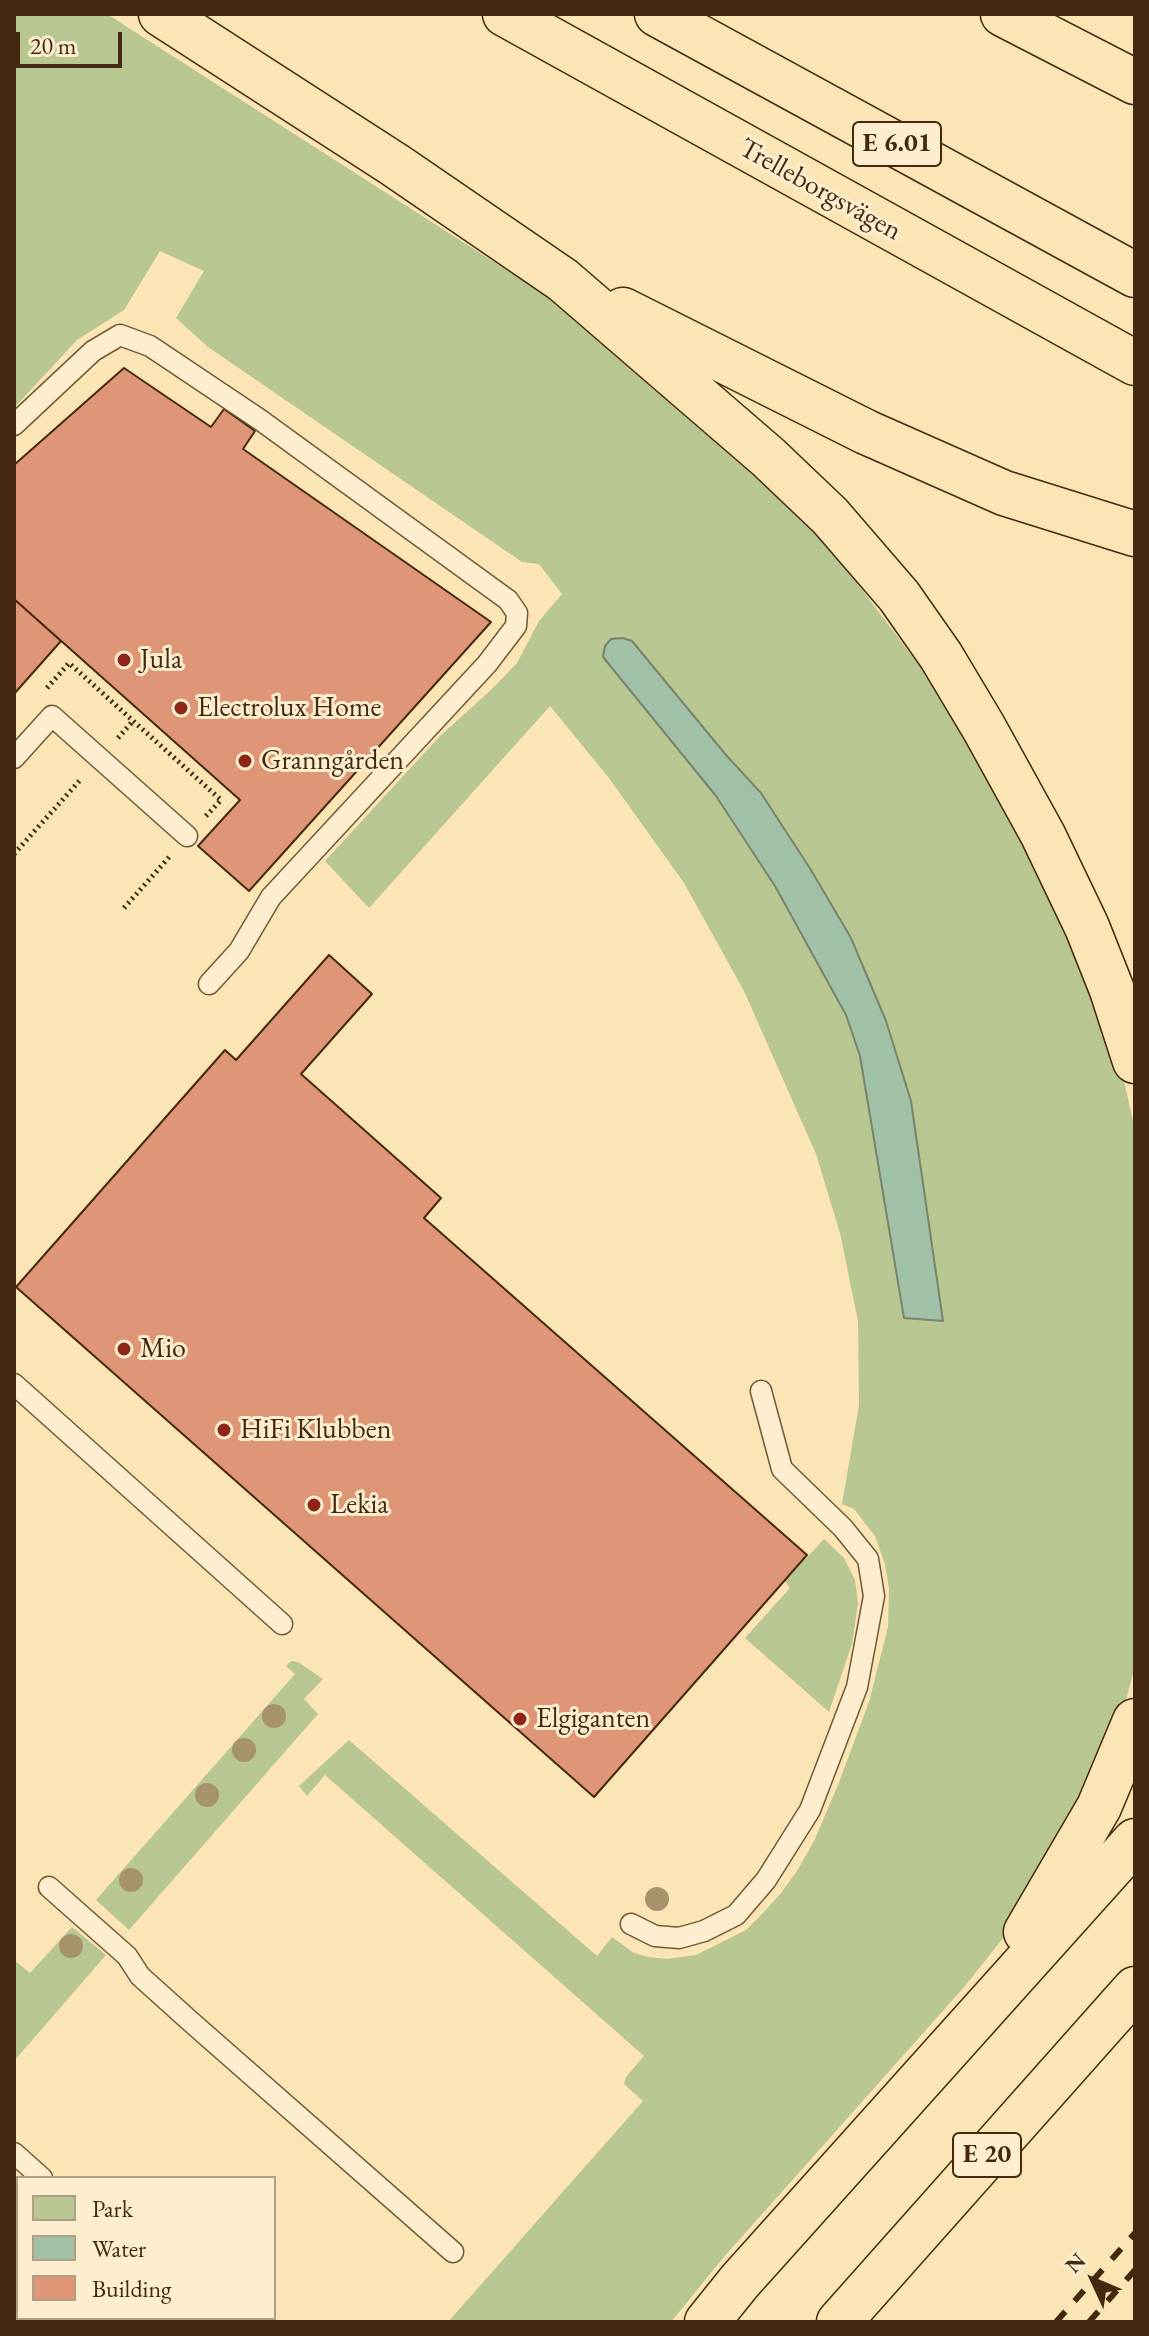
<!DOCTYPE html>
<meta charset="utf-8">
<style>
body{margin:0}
#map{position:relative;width:1149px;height:2336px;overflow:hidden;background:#fbe5b5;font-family:"EB Garamond",serif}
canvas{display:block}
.frame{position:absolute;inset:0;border:16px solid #442910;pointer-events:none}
.legend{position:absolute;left:16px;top:2176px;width:260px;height:144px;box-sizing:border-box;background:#fceecf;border:2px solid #b29f83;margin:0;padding:10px 14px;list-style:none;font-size:24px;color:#442910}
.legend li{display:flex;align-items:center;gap:16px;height:40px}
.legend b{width:40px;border:2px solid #b29f83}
.north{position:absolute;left:1053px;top:2240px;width:80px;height:80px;-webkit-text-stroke:6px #fceecf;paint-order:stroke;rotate:314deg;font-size:22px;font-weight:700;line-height:32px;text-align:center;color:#442910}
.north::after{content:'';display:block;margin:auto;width:28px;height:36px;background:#442910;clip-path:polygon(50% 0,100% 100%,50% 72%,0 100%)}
.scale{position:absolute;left:16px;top:32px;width:106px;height:36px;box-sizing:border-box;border:4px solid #442910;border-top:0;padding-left:10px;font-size:24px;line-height:28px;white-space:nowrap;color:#442910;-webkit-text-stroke:6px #fceecf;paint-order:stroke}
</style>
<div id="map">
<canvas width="1149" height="2336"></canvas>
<div class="frame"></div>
<ul class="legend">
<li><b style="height:22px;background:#b8c692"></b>Park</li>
<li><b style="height:22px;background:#a0c0a8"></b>Water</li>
<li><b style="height:22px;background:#de9677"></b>Building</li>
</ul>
<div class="north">N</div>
<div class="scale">20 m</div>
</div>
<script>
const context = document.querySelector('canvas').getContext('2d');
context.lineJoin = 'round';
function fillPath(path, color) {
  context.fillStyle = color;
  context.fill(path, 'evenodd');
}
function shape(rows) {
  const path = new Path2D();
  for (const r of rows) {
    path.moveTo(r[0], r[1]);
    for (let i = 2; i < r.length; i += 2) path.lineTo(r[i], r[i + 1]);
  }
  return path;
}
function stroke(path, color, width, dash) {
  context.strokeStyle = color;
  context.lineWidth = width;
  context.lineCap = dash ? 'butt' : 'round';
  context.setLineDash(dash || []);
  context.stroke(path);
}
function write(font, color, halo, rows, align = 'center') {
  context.font = font + ' "EB Garamond",serif';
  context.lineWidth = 6;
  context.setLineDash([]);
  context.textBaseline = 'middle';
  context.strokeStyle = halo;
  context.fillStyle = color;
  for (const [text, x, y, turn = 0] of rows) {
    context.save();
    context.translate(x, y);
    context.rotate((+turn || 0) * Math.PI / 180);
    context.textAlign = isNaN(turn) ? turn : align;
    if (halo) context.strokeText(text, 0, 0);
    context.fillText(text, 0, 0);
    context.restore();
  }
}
fillPath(shape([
 [14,14,107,14,544,294,611,342,752,468,834,553,931,681,1024,833,1103,1015,1124,1081,1135,1130,1135,1666,1123,1711,1092,1789,1011,1928,965,1986,723,2258,671,2322,448,2322,643,2101,624,2084,626,2077,644,2056,325,1775,307,1796,299,1786,349,1740,597,1956,612,1937,634,1953,648,1957,667,1959,696,1955,746,1930,763,1913,781,1893,797,1871,814,1841,838,1785,869,1702,888,1627,889,1589,885,1564,875,1536,854,1509,842,1504,859,1405,858,1321,840,1233,816,1154,744,991,684,883,609,778,550,706,369,908,325,861,439,737,491,690,517,663,539,621,562,594,539,564,522,562,208,347,176,318,204,271,160,251,124,310,77,340,14,408],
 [824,1539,844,1558,855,1580,858,1603,852,1644,829,1712,745,1638,790,1588,785,1581],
 [291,1661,298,1662,323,1679,304,1699,318,1714,129,1930,96,1900,295,1674,286,1666],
 [72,1927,106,1955,14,2061,14,1960,30,1973]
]), '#b8c692');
const water = shape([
 [623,638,632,641,726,755,761,793,811,870,851,938,886,1021,911,1101,943,1321,904,1318,860,1056,846,1015,775,886,716,796,603,657,605,646,611,639,623,638]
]);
fillPath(water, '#a0c0a8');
stroke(water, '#7b846b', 2);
const building = shape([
 [124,368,211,427,224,409,255,431,243,449,491,622,249,891,198,846,240,800,14,599,14,465,124,368],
 [14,599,61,641,14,694,14,599],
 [329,955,372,994,301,1074,441,1198,424,1218,807,1555,594,1797,16,1287,225,1050,236,1060,329,955],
 [14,2235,18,2238,18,2318,105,2318,109,2322,14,2322,14,2235]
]);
fillPath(building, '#de9677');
stroke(building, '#442910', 2);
const service = shape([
 [14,425,93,351,120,335,150,346,259,419,508,600,517,613,516,626,487,664,271,897,239,951,209,984],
 [14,758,52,716,187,836],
 [14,1384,282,1624],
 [49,1887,127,1956,140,1976,190,2021,453,2252],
 [631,1924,655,1936,679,1938,704,1931,736,1915,766,1880,810,1810,857,1687,874,1596,868,1559,843,1528,782,1469,761,1391],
 [14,2153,42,2178],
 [201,2318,206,2322]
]);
const motorway = shape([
 [161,14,395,165,563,280,768,457,830,516,899,596,941,656,984,728,1043,835,1087,927,1112,990,1135,1061],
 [505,14,1135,363],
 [657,14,1135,275],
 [1003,14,1135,82],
 [623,310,866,432,1004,493,1135,534],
 [1026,1932,1099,1807,1135,1721],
 [707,2322,740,2281,1135,1841],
 [839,2322,1135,1989]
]);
stroke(service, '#725839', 23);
stroke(motorway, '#442910', 47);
stroke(shape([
 [47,688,69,663,221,800,204,818],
 [118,738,133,721],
 [14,854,82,778],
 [124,908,171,855]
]), '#442910', 5, [2, 4]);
stroke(service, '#fceecf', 20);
stroke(motorway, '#fbe5b5', 44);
stroke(shape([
 [1056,2322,1135,2233],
 [1089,2322,1135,2270]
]), '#442910', 6, [14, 14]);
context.fillStyle = '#a6936c';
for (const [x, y] of [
 [274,1716],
 [244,1750],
 [207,1795],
 [131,1880],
 [657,1899],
 [71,1946]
]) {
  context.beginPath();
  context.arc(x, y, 12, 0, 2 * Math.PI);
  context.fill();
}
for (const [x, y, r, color] of [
 [124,660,8,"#8f2418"],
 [181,708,8,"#8f2418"],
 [245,761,8,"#8f2418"],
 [124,1349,8,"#8f2418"],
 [224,1430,8,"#8f2418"],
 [314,1505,8,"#8f2418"],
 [520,1719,8,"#8f2418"]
]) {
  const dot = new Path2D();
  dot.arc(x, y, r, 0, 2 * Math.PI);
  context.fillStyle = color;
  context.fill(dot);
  stroke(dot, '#fceecf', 3);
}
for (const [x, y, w] of [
 [897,144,88],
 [987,2155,68]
]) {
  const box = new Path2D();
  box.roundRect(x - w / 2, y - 22, w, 44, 6);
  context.fillStyle = '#fceecf';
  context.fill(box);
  stroke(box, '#442910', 2);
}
write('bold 26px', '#442910', null, [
 ["E 6.01",897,144],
 ["E 20",987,2155]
]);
write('28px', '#442910', '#fceecf', [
 ["Trelleborgsvägen",820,190,29]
]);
write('28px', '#442910', '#fceecf', [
 ["Jula",140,660],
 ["Electrolux Home",197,708],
 ["Granngården",261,761],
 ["Mio",140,1349],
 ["HiFi Klubben",240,1430],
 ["Lekia",330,1505],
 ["Elgiganten",536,1719]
], 'left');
</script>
